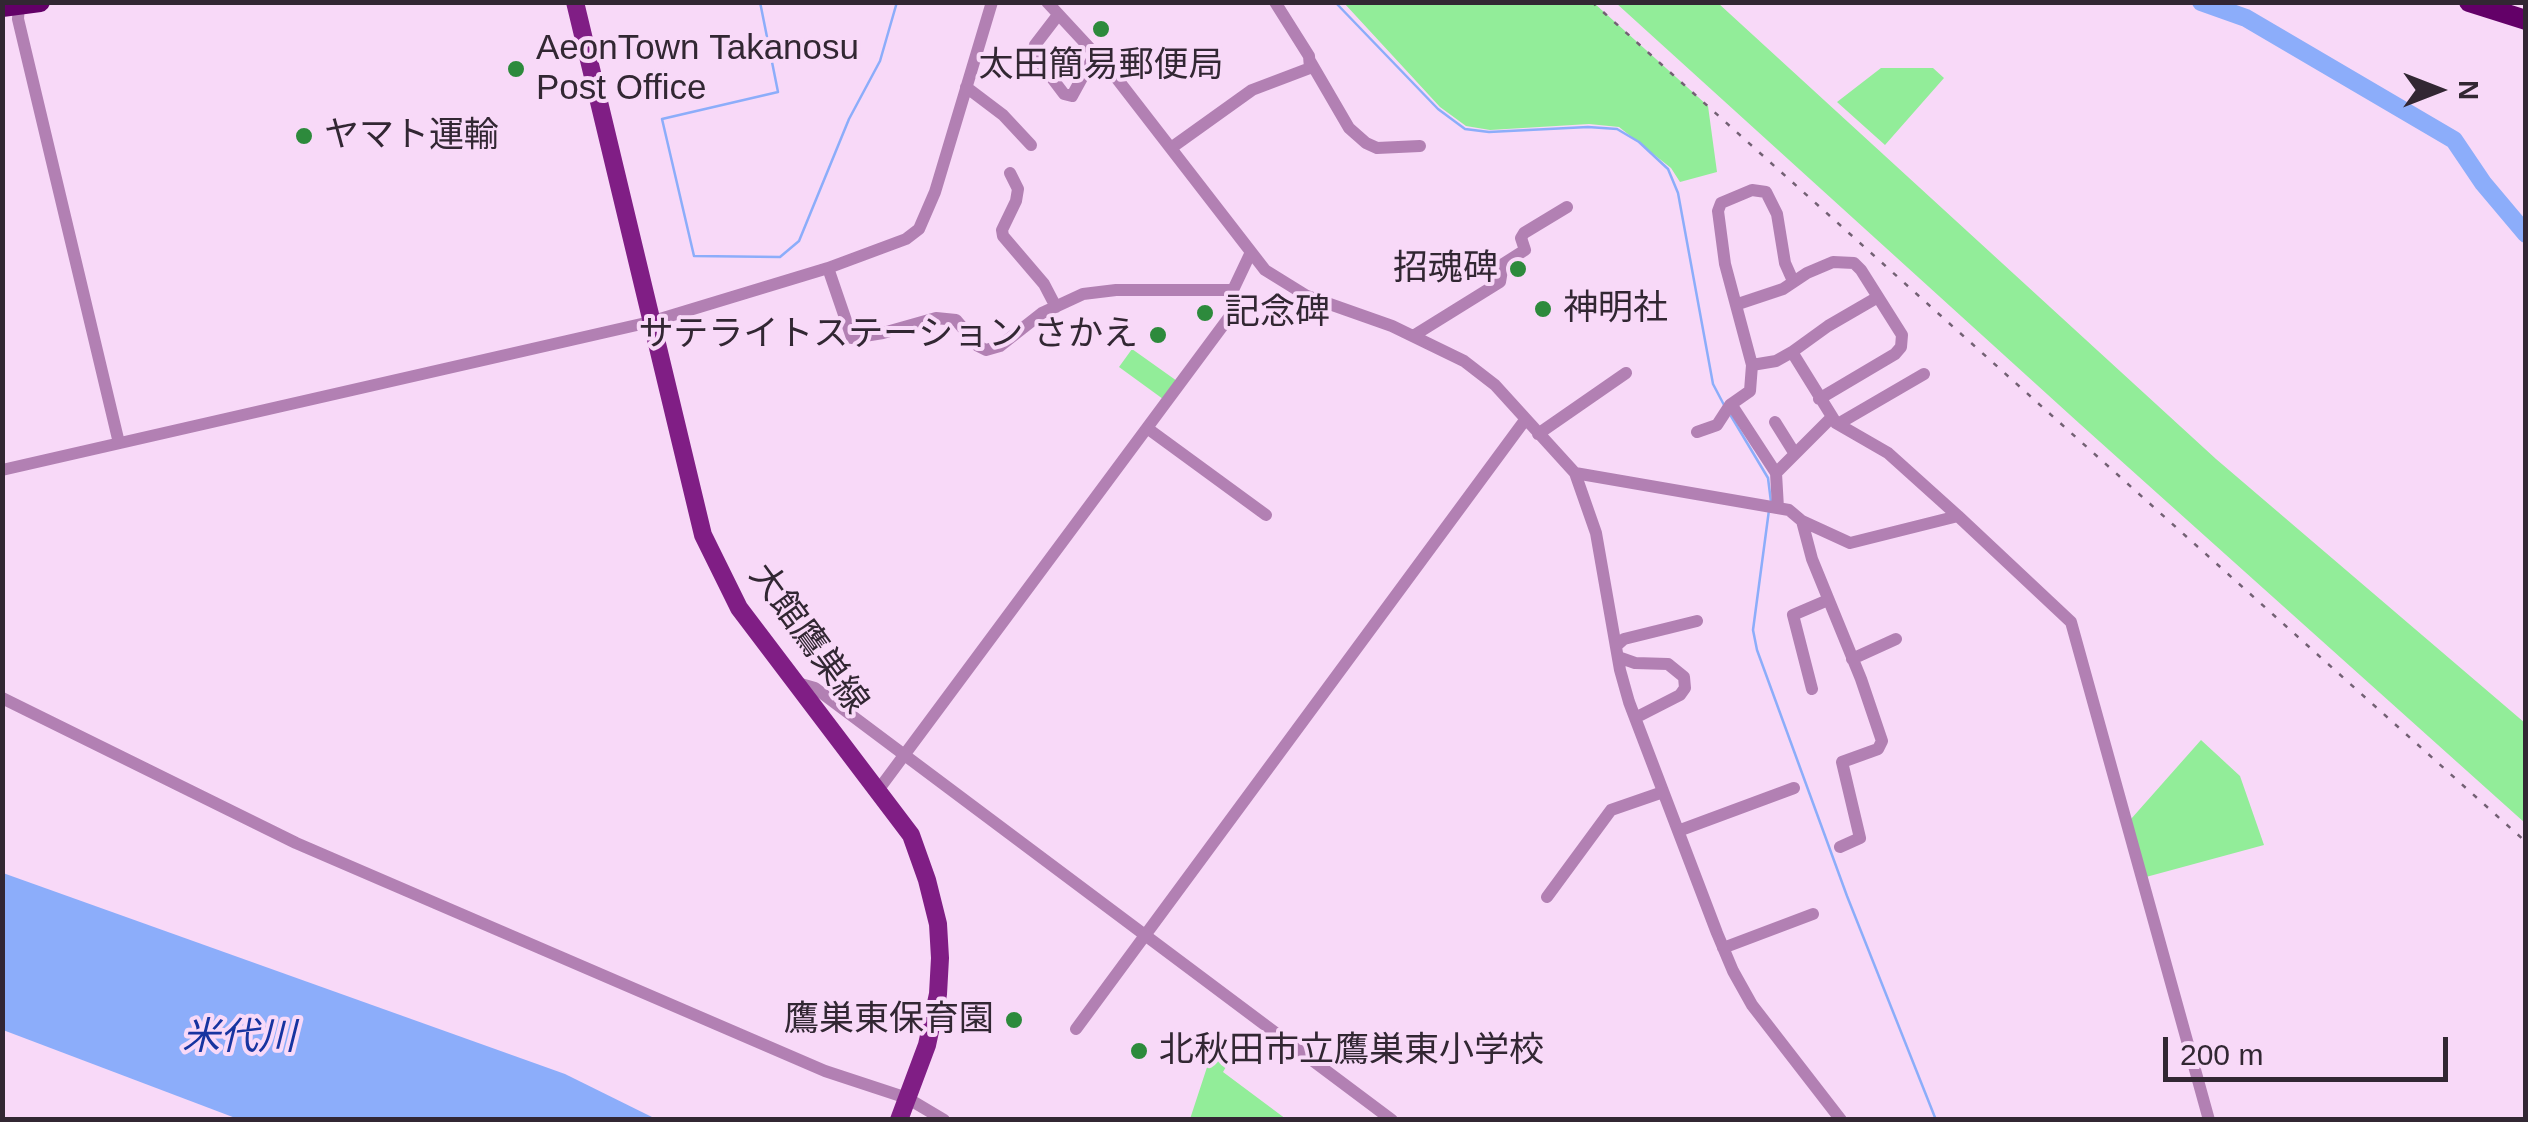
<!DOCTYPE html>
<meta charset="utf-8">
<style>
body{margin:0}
#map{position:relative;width:2528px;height:1122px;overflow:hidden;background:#f8d9f8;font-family:Helvetica,sans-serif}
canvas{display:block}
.frame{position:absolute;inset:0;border:5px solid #322733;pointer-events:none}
.north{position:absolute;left:2388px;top:40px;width:100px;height:100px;-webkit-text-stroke:8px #f8d9f8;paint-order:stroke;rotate:90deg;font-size:28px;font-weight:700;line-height:40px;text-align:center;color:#322733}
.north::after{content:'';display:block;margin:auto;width:35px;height:45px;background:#322733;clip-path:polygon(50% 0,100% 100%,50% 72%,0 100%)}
.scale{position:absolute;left:2163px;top:1037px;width:285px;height:45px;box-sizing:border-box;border:5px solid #322733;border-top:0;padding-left:12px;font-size:30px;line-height:35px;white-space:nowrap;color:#322733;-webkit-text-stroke:8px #f8d9f8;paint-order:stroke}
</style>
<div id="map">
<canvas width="2528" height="1122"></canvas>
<div class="frame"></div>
<div class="north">N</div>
<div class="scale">200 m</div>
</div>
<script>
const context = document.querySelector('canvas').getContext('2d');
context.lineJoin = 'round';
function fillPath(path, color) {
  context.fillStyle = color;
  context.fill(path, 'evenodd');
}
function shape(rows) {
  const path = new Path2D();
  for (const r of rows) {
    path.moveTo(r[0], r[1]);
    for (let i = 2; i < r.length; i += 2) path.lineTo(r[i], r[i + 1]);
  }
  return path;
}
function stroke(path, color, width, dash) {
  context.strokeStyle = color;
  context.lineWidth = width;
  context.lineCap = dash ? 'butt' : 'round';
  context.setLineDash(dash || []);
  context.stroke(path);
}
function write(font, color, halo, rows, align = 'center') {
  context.font = font + ' Helvetica,"Noto Sans JP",sans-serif';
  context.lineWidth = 8;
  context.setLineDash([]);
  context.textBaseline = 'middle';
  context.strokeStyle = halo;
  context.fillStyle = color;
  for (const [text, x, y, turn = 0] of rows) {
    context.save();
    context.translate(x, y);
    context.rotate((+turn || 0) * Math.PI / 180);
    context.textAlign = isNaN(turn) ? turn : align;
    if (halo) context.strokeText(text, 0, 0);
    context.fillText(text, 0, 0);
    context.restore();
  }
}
fillPath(shape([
 [1344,3,1594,3,1708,106,1717,172,1680,182,1671,168,1619,127,1589,124,1490,130,1466,126,1440,107],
 [1616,3,1718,3,2216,459,2525,723,2525,823,2080,424],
 [1881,68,1933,68,1944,78,1885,145,1837,102],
 [1132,349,1177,381,1163,399,1119,367],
 [2201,740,2240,776,2264,845,2146,877,2131,819],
 [1213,1049,1230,1060,1223,1072,1286,1119,1190,1119]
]), '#92ed99');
fillPath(shape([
 [3,873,565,1074,656,1119,238,1119,3,1030]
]), '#8cadfa');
stroke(shape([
 [760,2,778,92,662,119,694,256,780,257,799,241,849,119,880,61,897,2],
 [1335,2,1438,109,1465,129,1489,132,1588,127,1617,129,1639,142,1668,169,1678,193,1713,384,1724,405],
 [1731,416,1768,478,1771,502],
 [1769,510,1753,630,1757,650,1847,896,1936,1120]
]), '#8cadfa', 2.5);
stroke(shape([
 [2201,2,2246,18,2454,140,2483,183,2526,234]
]), '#8cadfa', 18);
stroke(shape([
 [1047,2,1111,71,1265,270,1307,296,1392,326,1464,361,1495,385,1575,473,1596,533,1620,670,1629,702,1717,933,1733,971,1752,1005,1841,1120],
 [19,5,18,19,119,443],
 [1058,15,1035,45,1033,53,1064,94,1072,96,1095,54],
 [1310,61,1349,128,1366,143,1377,148,1420,146],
 [966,87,1003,115,1031,145],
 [1171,148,1252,90,1310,68,1309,56,1275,2],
 [1010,173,1018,189,1016,201,1002,230,1003,236,1044,284,1056,307],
 [828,268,852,338,883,333,936,318,956,320,978,346,986,350,1000,346,1042,313,1083,294,1116,290,1233,290],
 [1793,281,1785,263,1777,214,1766,192,1752,190,1721,203,1718,211,1725,264,1752,365,1776,361,1792,352,1836,423,1888,453,1958,516],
 [1738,304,1783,289,1807,273,1833,262,1854,263,1861,270,1902,335,1901,347,1895,354,1819,399],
 [1413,336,1500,282,1503,264,1525,250,1521,238,1524,233,1567,207],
 [1792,352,1828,326,1878,297],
 [1731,404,1776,473],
 [1775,422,1795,454],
 [1838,424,1924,374],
 [1147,428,1266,515],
 [1697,432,1717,425,1730,405,1750,391,1752,365],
 [1538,434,1626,373],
 [2,470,650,322,828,268,906,239,919,229,935,192,992,2],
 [1575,473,1789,510,1802,521,1850,543,1958,516,2071,622,2209,1120],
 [1778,508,1776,473,1832,417],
 [1802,521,1812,559,1861,679,1882,741,1878,749,1842,762,1860,838,1840,847],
 [1616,646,1624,639,1697,621],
 [1618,657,1635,663,1668,664,1684,677,1685,688,1680,695,1635,718],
 [1852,659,1896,639],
 [794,682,815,688,1392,1120],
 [1812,689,1793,615,1828,600],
 [2,698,296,843,825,1071,907,1098,944,1120],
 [879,789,1233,312,1233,290,1251,252],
 [1678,831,1794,788],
 [1547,897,1611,810,1663,792],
 [1723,948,1813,914],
 [1076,1029,1525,420]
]), '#b280b3', 12);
stroke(shape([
 [575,2,703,535,739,608,911,835,927,880,938,924,940,958,938,994,927,1045,899,1120]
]), '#801e85', 18);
stroke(shape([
 [2469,2,2526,20],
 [2,7,40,2]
]), '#630068', 20);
stroke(shape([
 [1592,2,2526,842]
]), '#726073', 2.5, [5, 10]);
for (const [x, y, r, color] of [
 [1101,29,10,"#2d8a3c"],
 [516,69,10,"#2d8a3c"],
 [304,136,10,"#2d8a3c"],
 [1518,269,10,"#2d8a3c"],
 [1543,309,10,"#2d8a3c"],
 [1205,313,10,"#2d8a3c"],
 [1158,335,10,"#2d8a3c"],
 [1014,1020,10,"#2d8a3c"],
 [1139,1051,10,"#2d8a3c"]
]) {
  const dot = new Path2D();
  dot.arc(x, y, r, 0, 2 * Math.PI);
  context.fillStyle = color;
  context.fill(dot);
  stroke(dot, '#f8d9f8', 4);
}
write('35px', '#322733', '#f8d9f8', [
 ["AeonTown Takanosu",536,49],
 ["Post Office",536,89],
 ["太田簡易郵便局",1101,66,"center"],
 ["ヤマト運輸",324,136],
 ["招魂碑",1498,269,"right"],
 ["神明社",1563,309],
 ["記念碑",1225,313],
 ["サテライトステーション さかえ",1138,335,"right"],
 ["鷹巣東保育園",994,1020,"right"],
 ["北秋田市立鷹巣東小学校",1159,1051]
], 'left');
write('35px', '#322733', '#f8d9f8', [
 ["大館鷹巣線",808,639,54]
]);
write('italic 38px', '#1734a0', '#f8d9f8', [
 ["米代川",239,1038]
]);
</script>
